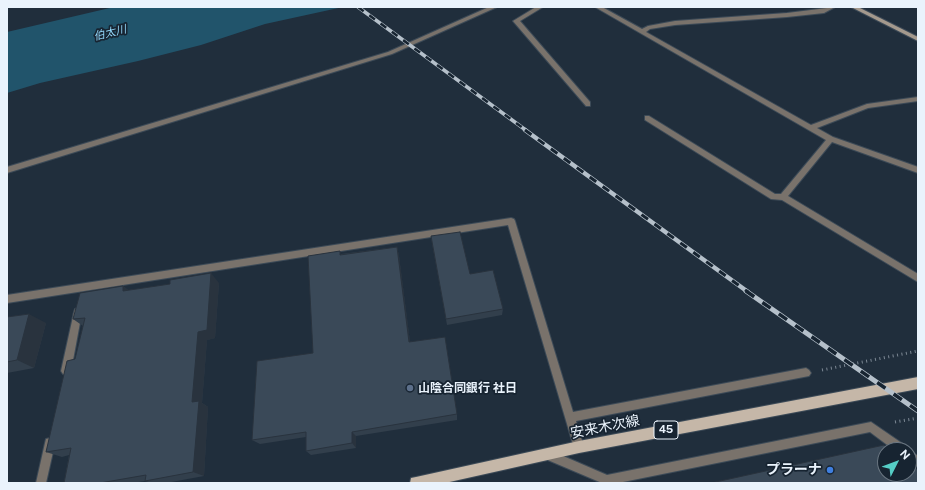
<!DOCTYPE html>
<meta charset="utf-8">
<style>
body{margin:0}
#map{position:relative;width:925px;height:490px;overflow:hidden;background:#202e3c;font-family:"Public Sans",sans-serif}
canvas{display:block}
.frame{position:absolute;inset:0;border:8px solid #eaf3fc;pointer-events:none}
.north{position:absolute;left:877px;top:442px;width:40px;height:40px;box-sizing:border-box;background:#172431;border:1px solid #6b7782;border-radius:50%;rotate:48deg;font-size:11px;font-weight:700;line-height:16px;text-align:center;color:#eaf3fc}
.north::after{content:'';display:block;margin:auto;width:14px;height:18px;background:#55cec6;clip-path:polygon(50% 0,100% 100%,50% 72%,0 100%)}
</style>
<div id="map">
<canvas width="925" height="490"></canvas>
<div class="frame"></div>
<div class="north">N</div>
</div>
<script>
const context = document.querySelector('canvas').getContext('2d');
context.lineJoin = 'round';
function fillPath(path, color) {
  context.fillStyle = color;
  context.fill(path, 'evenodd');
}
function shape(rows) {
  const path = new Path2D();
  for (const r of rows) {
    path.moveTo(r[0], r[1]);
    for (let i = 2; i < r.length; i += 2) path.lineTo(r[i], r[i + 1]);
  }
  return path;
}
function stroke(path, color, width, dash) {
  context.strokeStyle = color;
  context.lineWidth = width;
  context.lineCap = dash ? 'butt' : 'round';
  context.setLineDash(dash || []);
  context.stroke(path);
}
function write(font, color, halo, rows, align = 'center') {
  context.font = font + ' "Public Sans","Noto Sans JP",sans-serif';
  context.lineWidth = 3.5;
  context.setLineDash([]);
  context.textBaseline = 'middle';
  context.strokeStyle = halo;
  context.fillStyle = color;
  for (const [text, x, y, turn = 0] of rows) {
    context.save();
    context.translate(x, y);
    context.rotate((+turn || 0) * Math.PI / 180);
    context.textAlign = isNaN(turn) ? turn : align;
    if (halo) context.strokeText(text, 0, 0);
    context.fillText(text, 0, 0);
    context.restore();
  }
}
fillPath(shape([
 [114,7,343,7,265,24,201,45,138,61,40,83,7,93,7,32]
]), '#21546b');
const street = shape([
 [489,7,497,7,392,54,7,173,7,167,388,52,489,7],
 [536,7,543,7,520,21,590,102,590,106,586,106,513,21,536,7],
 [595,7,602,7,642,29,648,26,675,21,787,13,835,7,824,13,787,17,675,25,650,29,646,32,811,125,867,104,918,97,918,101,868,108,817,128,833,137,918,167,918,173,832,142,788,196,918,274,918,282,782,200,771,199,645,120,645,116,649,116,775,194,781,194,826,140,595,7],
 [511,218,514,219,515,221,573,412,806,368,809,370,811,373,809,376,576,421,584,447,583,451,579,452,575,451,508,225,7,303,7,295,511,218],
 [78,308,81,309,82,312,71,371,69,374,66,376,63,374,61,371,74,312,75,309,78,308],
 [871,422,906,446,907,450,894,450,870,432,618,483,602,483,543,458,542,454,543,450,547,449,607,475,871,422],
 [50,438,54,439,55,443,46,483,36,483,45,443,46,439,50,438],
 [909,450,918,456,918,467,909,461,909,450]
]);
const secondary = shape([
 [851,7,858,7,918,37,918,41,851,7]
]);
const primary = shape([
 [918,377,918,389,579,453,445,483,410,483,411,478,416,477,579,441,918,377]
]);
stroke(street, '#3c4a57', 2);
stroke(secondary, '#3c4a57', 2);
stroke(primary, '#3c4a57', 2);
stroke(shape([
 [822,370,918,351],
 [895,422,918,418]
]), '#7c8894', 3, [1, 3.5]);
fillPath(street, '#79726b');
fillPath(secondary, '#a4998d');
fillPath(primary, '#c5b7a8');
const railFar2 = shape([
 [358,7,527,131]
]);
const railFar1 = shape([
 [525,130,748,292]
]);
const rail = shape([
 [746,291,918,411]
]);
stroke(railFar2, '#b5c0ca', 3.5);
stroke(railFar1, '#b5c0ca', 4.5);
stroke(rail, '#b5c0ca', 5);
stroke(railFar2, '#172431', 2.5, [7]);
stroke(railFar1, '#172431', 3, [8]);
stroke(rail, '#172431', 3.5, [10]);
fillPath(shape([
 [431,236,470,274,503,309,502,315,447,325,432,243],
 [397,247,399,256,410,342,457,414,457,420,356,436,356,448,311,455,306,451,306,437,260,444,252,440,313,353,341,254],
 [219,283,215,338,207,340,202,403,208,407,204,476,166,483,152,483,145,481,132,483,64,483,69,455,62,457,46,452,75,359,83,326,73,319,123,286,128,290],
 [7,317,46,323,34,368,7,373]
]), '#323f4c');
fillPath(shape([
 [397,247,399,256,411,350,409,342],
 [211,273,219,283,215,338,207,340,202,403,208,407,204,476,193,472,192,402,198,332],
 [123,286,135,296,123,291],
 [29,314,46,323,34,368,17,360],
 [352,432,356,436,356,448,352,443]
]), '#29333e');
const building = shape([
 [460,232,470,274,493,270,503,309,446,319,431,236,460,232],
 [397,247,409,342,445,337,457,414,352,432,352,443,306,451,306,432,252,440,257,361,313,353,308,256,340,251,340,255,397,247],
 [211,273,207,330,198,332,192,402,199,401,193,472,145,481,146,475,100,483,64,483,71,448,46,452,67,361,75,359,85,318,73,319,80,293,123,286,123,291,170,284,170,280,211,273],
 [29,314,17,360,7,362,7,317,29,314],
 [884,445,891,450,885,450,885,474,909,474,909,463,918,470,918,483,711,483,884,445]
]);
fillPath(building, '#3a4958');
stroke(building, '#29333e', 1);
for (const [x, y, r, color] of [
 [410,388,4,"#5c6f8a"],
 [830,470,4,"#3f7fe0"]
]) {
  const dot = new Path2D();
  dot.arc(x, y, r, 0, 2 * Math.PI);
  context.fillStyle = color;
  context.fill(dot);
  stroke(dot, '#172431', 1.5);
}
write('italic 11px', '#94d9fc', '#172431', [
 ["伯太川",110,33,-14]
]);
for (const [x, y, w] of [
 [666,430,24]
]) {
  const box = new Path2D();
  box.roundRect(x - w / 2, y - 9, w, 18, 3);
  context.fillStyle = '#172431';
  context.fill(box);
  stroke(box, '#eaf3fc', 1);
}
write('bold 11px', '#eaf3fc', null, [
 ["45",666,430]
]);
write('bold 12px', '#eaf3fc', '#172431', [
 ["山陰合同銀行 社日",418,388]
], 'left');
write('14px', '#eaf3fc', '#172431', [
 ["安来木次線",605,427,-11]
]);
write('bold 14px', '#eaf3fc', '#172431', [
 ["プラーナ",822,470]
], 'right');
</script>
